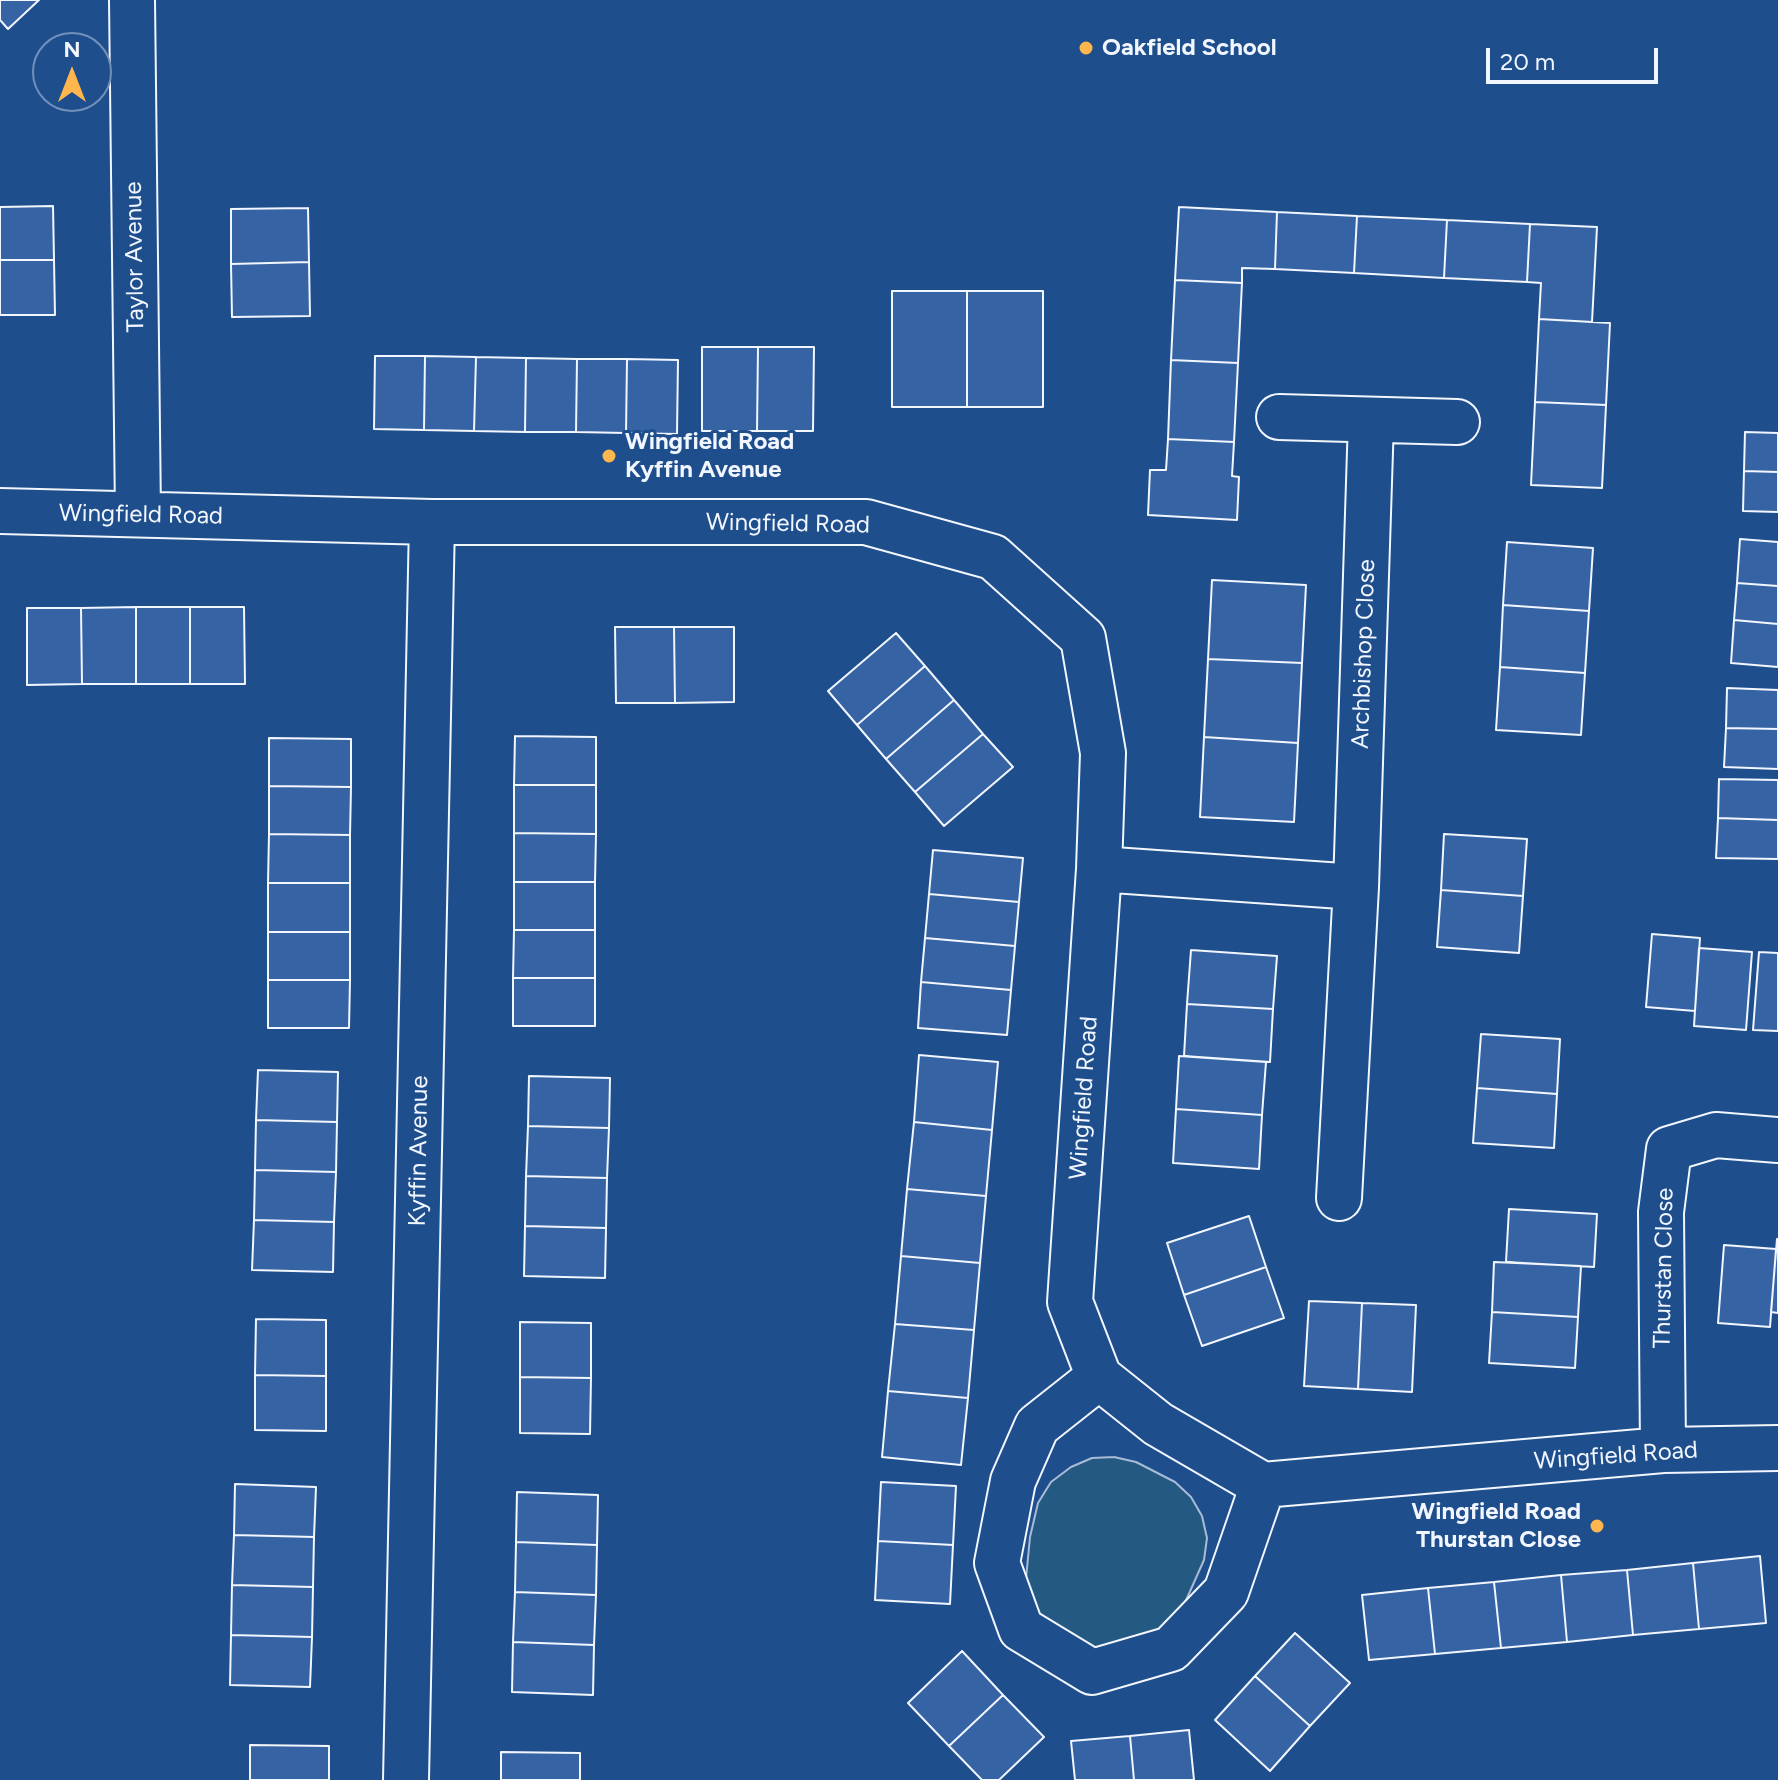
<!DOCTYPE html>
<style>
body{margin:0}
#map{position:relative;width:1778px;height:1780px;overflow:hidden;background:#1f4e8c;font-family:Figtree,sans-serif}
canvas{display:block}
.north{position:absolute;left:32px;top:32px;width:80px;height:80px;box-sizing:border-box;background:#1f4e8c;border:2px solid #7391ba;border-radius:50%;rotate:0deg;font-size:22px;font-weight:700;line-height:32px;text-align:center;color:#f2f6ff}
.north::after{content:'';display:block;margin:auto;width:28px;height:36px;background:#ffb74d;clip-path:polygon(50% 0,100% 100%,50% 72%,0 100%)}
.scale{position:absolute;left:1486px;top:48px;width:172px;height:36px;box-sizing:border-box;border:4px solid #f2f6ff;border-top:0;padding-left:10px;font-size:24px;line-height:28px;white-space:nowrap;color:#f2f6ff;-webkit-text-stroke:6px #1f4e8c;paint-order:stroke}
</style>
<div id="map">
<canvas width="1778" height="1780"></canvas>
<div class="north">N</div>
<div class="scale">20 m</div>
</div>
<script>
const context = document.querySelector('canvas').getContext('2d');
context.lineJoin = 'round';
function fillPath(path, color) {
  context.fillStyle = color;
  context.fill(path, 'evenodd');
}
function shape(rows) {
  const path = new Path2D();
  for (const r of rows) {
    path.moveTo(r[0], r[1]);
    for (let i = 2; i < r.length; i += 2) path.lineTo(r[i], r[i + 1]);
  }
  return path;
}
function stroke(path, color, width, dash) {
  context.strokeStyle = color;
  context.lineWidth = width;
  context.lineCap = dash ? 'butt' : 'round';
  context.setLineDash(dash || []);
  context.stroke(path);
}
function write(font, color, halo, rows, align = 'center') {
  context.font = font + ' Figtree,sans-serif';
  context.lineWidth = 6;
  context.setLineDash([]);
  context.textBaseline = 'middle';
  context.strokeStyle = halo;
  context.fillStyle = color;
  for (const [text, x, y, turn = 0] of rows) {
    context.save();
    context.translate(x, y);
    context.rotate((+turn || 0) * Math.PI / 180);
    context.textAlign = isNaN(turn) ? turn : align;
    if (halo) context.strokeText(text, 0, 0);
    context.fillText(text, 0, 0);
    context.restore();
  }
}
const green = shape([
 [1114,1457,1136,1462,1175,1482,1191,1497,1202,1516,1207,1538,1204,1560,1183,1607,1158,1630,1099,1654,1045,1634,1025,1589,1030,1537,1038,1503,1051,1482,1071,1467,1092,1458,1114,1457]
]);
fillPath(green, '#245a82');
stroke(green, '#a8bbd7', 2);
const building = shape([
 [0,0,39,0,8,29,0,20,0,0],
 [53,206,54,260,0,260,0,207,53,206],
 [1179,207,1277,212,1275,269,1242,268,1242,283,1175,280,1179,207],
 [308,208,309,262,231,264,231,209,308,208],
 [1277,212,1357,216,1354,273,1275,269,1277,212],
 [1357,216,1447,220,1444,278,1354,273,1357,216],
 [1447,220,1530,224,1527,282,1444,278,1447,220],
 [1530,224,1597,227,1592,322,1539,319,1541,283,1527,282,1530,224],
 [0,260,54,260,55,315,0,315,0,260],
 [309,262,310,316,232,317,231,264,309,262],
 [1175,280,1242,283,1238,363,1171,360,1175,280],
 [892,291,967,291,967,407,892,407,892,291],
 [967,291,1043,291,1043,407,967,407,967,291],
 [1539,319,1610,323,1606,405,1535,402,1539,319],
 [702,347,758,347,757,431,702,431,702,347],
 [758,347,814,347,813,431,757,431,758,347],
 [375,356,425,356,424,430,374,429,375,356],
 [425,356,476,357,474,431,424,430,425,356],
 [476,357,526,358,525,432,474,431,476,357],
 [526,358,577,359,576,432,525,432,526,358],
 [577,359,627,359,626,433,576,432,577,359],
 [627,359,678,360,677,434,626,433,627,359],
 [1171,360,1238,363,1234,442,1168,439,1171,360],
 [1535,402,1606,405,1602,488,1531,485,1535,402],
 [1745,432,1778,433,1778,472,1744,471,1745,432],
 [1168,439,1234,442,1232,476,1239,477,1237,520,1148,515,1150,470,1166,470,1168,439],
 [1744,471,1778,472,1778,512,1743,511,1744,471],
 [1740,539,1778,542,1778,586,1737,583,1740,539],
 [1507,542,1593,548,1589,611,1503,605,1507,542],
 [1212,580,1306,585,1302,663,1208,659,1212,580],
 [1737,583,1778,586,1778,624,1734,620,1737,583],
 [1503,605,1589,611,1585,673,1500,667,1503,605],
 [136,607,136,684,82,684,81,608,136,607],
 [136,607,190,607,190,684,136,684,136,607],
 [190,607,244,607,245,684,190,684,190,607],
 [27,608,81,608,82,684,27,685,27,608],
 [1734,620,1778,624,1778,667,1731,663,1734,620],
 [615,627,674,627,675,703,616,703,615,627],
 [674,627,734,627,734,702,675,703,674,627],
 [896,633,925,666,857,725,828,691,896,633],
 [1208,659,1302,663,1298,743,1204,737,1208,659],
 [925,666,954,700,886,759,857,725,925,666],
 [1500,667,1585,673,1581,735,1496,730,1500,667],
 [1727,688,1778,690,1778,729,1726,728,1727,688],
 [954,700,983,734,915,792,886,759,954,700],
 [1726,728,1778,729,1778,769,1724,767,1726,728],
 [983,734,1013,767,944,826,915,792,983,734],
 [515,736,596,737,596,785,514,785,515,736],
 [1204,737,1298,743,1294,822,1200,817,1204,737],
 [269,738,351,739,351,787,269,786,269,738],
 [1719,779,1778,780,1778,820,1718,818,1719,779],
 [514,785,596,785,596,834,514,833,514,785],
 [269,786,351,787,350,835,269,834,269,786],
 [1718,818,1778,820,1778,859,1716,858,1718,818],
 [514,833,596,834,595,882,514,882,514,833],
 [269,834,350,835,350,883,268,883,269,834],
 [1444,834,1527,839,1523,896,1441,890,1444,834],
 [933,850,1023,858,1019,902,929,894,933,850],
 [514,882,595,882,595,930,514,930,514,882],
 [268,883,350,883,350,932,268,932,268,883],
 [1441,890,1523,896,1519,953,1437,947,1441,890],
 [929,894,1019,902,1015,946,925,938,929,894],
 [514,930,595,930,595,978,513,978,514,930],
 [268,932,350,932,350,980,268,980,268,932],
 [1652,934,1700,938,1695,1011,1646,1007,1652,934],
 [925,938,1015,946,1011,990,921,982,925,938],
 [1699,948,1752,952,1746,1030,1694,1026,1699,948],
 [1191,950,1277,956,1273,1009,1187,1004,1191,950],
 [1759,952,1778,953,1778,1031,1753,1030,1759,952],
 [513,978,595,978,595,1026,513,1026,513,978],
 [268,980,350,980,349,1028,268,1028,268,980],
 [921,982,1011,990,1007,1035,918,1028,921,982],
 [1187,1004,1273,1009,1270,1062,1184,1056,1187,1004],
 [1481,1034,1560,1039,1557,1094,1477,1088,1481,1034],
 [919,1055,998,1062,992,1130,914,1122,919,1055],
 [1179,1056,1266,1062,1262,1115,1176,1109,1179,1056],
 [258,1070,338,1072,337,1122,256,1120,258,1070],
 [529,1076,610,1078,609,1128,528,1126,529,1076],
 [1477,1088,1557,1094,1554,1148,1473,1143,1477,1088],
 [1176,1109,1262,1115,1259,1169,1173,1163,1176,1109],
 [256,1120,337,1122,336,1172,255,1170,256,1120],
 [914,1122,992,1130,986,1196,907,1189,914,1122],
 [528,1126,609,1128,607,1178,526,1176,528,1126],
 [255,1170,336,1172,334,1222,254,1220,255,1170],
 [526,1176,607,1178,606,1228,525,1226,526,1176],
 [907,1189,986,1196,980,1263,901,1256,907,1189],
 [1509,1209,1597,1214,1594,1267,1506,1262,1509,1209],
 [1249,1216,1266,1267,1184,1295,1167,1243,1249,1216],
 [254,1220,334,1222,333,1272,252,1270,254,1220],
 [525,1226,606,1228,605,1278,524,1276,525,1226],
 [1777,1239,1778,1239,1778,1313,1771,1312,1777,1239],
 [1724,1245,1776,1249,1770,1327,1718,1323,1724,1245],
 [901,1256,980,1263,974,1330,895,1324,901,1256],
 [1494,1262,1581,1266,1578,1317,1492,1312,1494,1262],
 [1266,1267,1284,1318,1202,1346,1184,1295,1266,1267],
 [1309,1301,1362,1303,1358,1389,1304,1386,1309,1301],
 [1362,1303,1416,1305,1412,1392,1358,1389,1362,1303],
 [1492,1312,1578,1317,1575,1368,1489,1363,1492,1312],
 [256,1319,326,1320,326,1376,255,1375,256,1319],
 [520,1322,591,1323,591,1378,520,1377,520,1322],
 [895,1324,974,1330,968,1398,888,1391,895,1324],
 [255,1375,326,1376,326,1431,255,1430,255,1375],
 [520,1377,591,1378,590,1434,520,1433,520,1377],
 [888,1391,968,1398,961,1465,882,1457,888,1391],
 [881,1482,956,1486,953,1545,878,1541,881,1482],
 [235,1484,316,1487,314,1537,234,1535,235,1484],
 [517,1492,598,1495,597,1545,516,1542,517,1492],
 [234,1535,314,1537,313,1587,232,1585,234,1535],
 [878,1541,953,1545,950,1604,875,1600,878,1541],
 [516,1542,597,1545,596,1595,515,1592,516,1542],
 [1760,1556,1766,1623,1699,1629,1693,1563,1760,1556],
 [1693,1563,1699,1629,1633,1635,1627,1570,1693,1563],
 [1627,1570,1633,1635,1567,1642,1561,1575,1627,1570],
 [1561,1575,1567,1642,1501,1648,1494,1582,1561,1575],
 [1494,1582,1501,1648,1435,1654,1428,1588,1494,1582],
 [232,1585,313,1587,312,1637,231,1635,232,1585],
 [1428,1588,1435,1654,1369,1660,1362,1595,1428,1588],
 [515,1592,596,1595,594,1645,513,1642,515,1592],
 [1295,1633,1350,1683,1310,1726,1255,1676,1295,1633],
 [231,1635,312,1637,310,1687,230,1685,231,1635],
 [513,1642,594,1645,593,1695,512,1692,513,1642],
 [962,1651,1003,1695,949,1746,908,1703,962,1651],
 [1255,1676,1310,1726,1270,1771,1215,1720,1255,1676],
 [1003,1695,1044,1737,999,1780,982,1780,949,1746,1003,1695],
 [1189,1730,1194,1780,1134,1780,1130,1736,1189,1730],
 [1130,1736,1134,1780,1075,1780,1071,1741,1130,1736],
 [250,1745,329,1746,329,1780,250,1780,250,1745],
 [501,1752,580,1753,580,1780,501,1780,501,1752]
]);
fillPath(building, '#3563a3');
stroke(building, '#f2f6ff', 2);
const minor = shape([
 [132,0,138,514],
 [1279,417,1457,422],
 [0,511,432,522,866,522,993,557,1083,638,1103,753,1099,869,1070,1302,1099,1377,1158,1424,1263,1485,1663,1450,1778,1448],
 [1099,869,1356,887],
 [1339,1198,1356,887,1371,420],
 [1099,1377,1037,1426,1013,1481,997,1563,1021,1629,1092,1672,1171,1649,1226,1592,1263,1485],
 [1663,1450,1661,1212,1669,1149,1716,1135,1778,1140],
 [406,1780,432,522]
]);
stroke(minor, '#f2f6ff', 48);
stroke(minor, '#1f4e8c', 44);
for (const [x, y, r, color] of [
 [1086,48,8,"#ffb74d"],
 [609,456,8,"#ffb74d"],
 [1597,1526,8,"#ffb74d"]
]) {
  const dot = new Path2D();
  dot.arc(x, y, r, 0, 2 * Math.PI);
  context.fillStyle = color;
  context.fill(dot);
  stroke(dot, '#1f4e8c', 3);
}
write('bold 24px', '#f2f6ff', '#1f4e8c', [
 ["Oakfield School",1102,48],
 ["Wingfield Road",625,442],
 ["Kyffin Avenue",625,470],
 ["Wingfield Road",1581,1512,"right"],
 ["Thurstan Close",1581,1540,"right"]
], 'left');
write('24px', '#f2f6ff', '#1f4e8c', [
 ["Taylor Avenue",135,257,-91],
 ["Wingfield Road",141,515,1],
 ["Wingfield Road",788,524,1],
 ["Archbishop Close",1364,654,-88],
 ["Wingfield Road",1084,1098,-86],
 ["Kyffin Avenue",419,1151,-89],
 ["Thurstan Close",1664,1268,-89],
 ["Wingfield Road",1616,1456,-4]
]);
</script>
